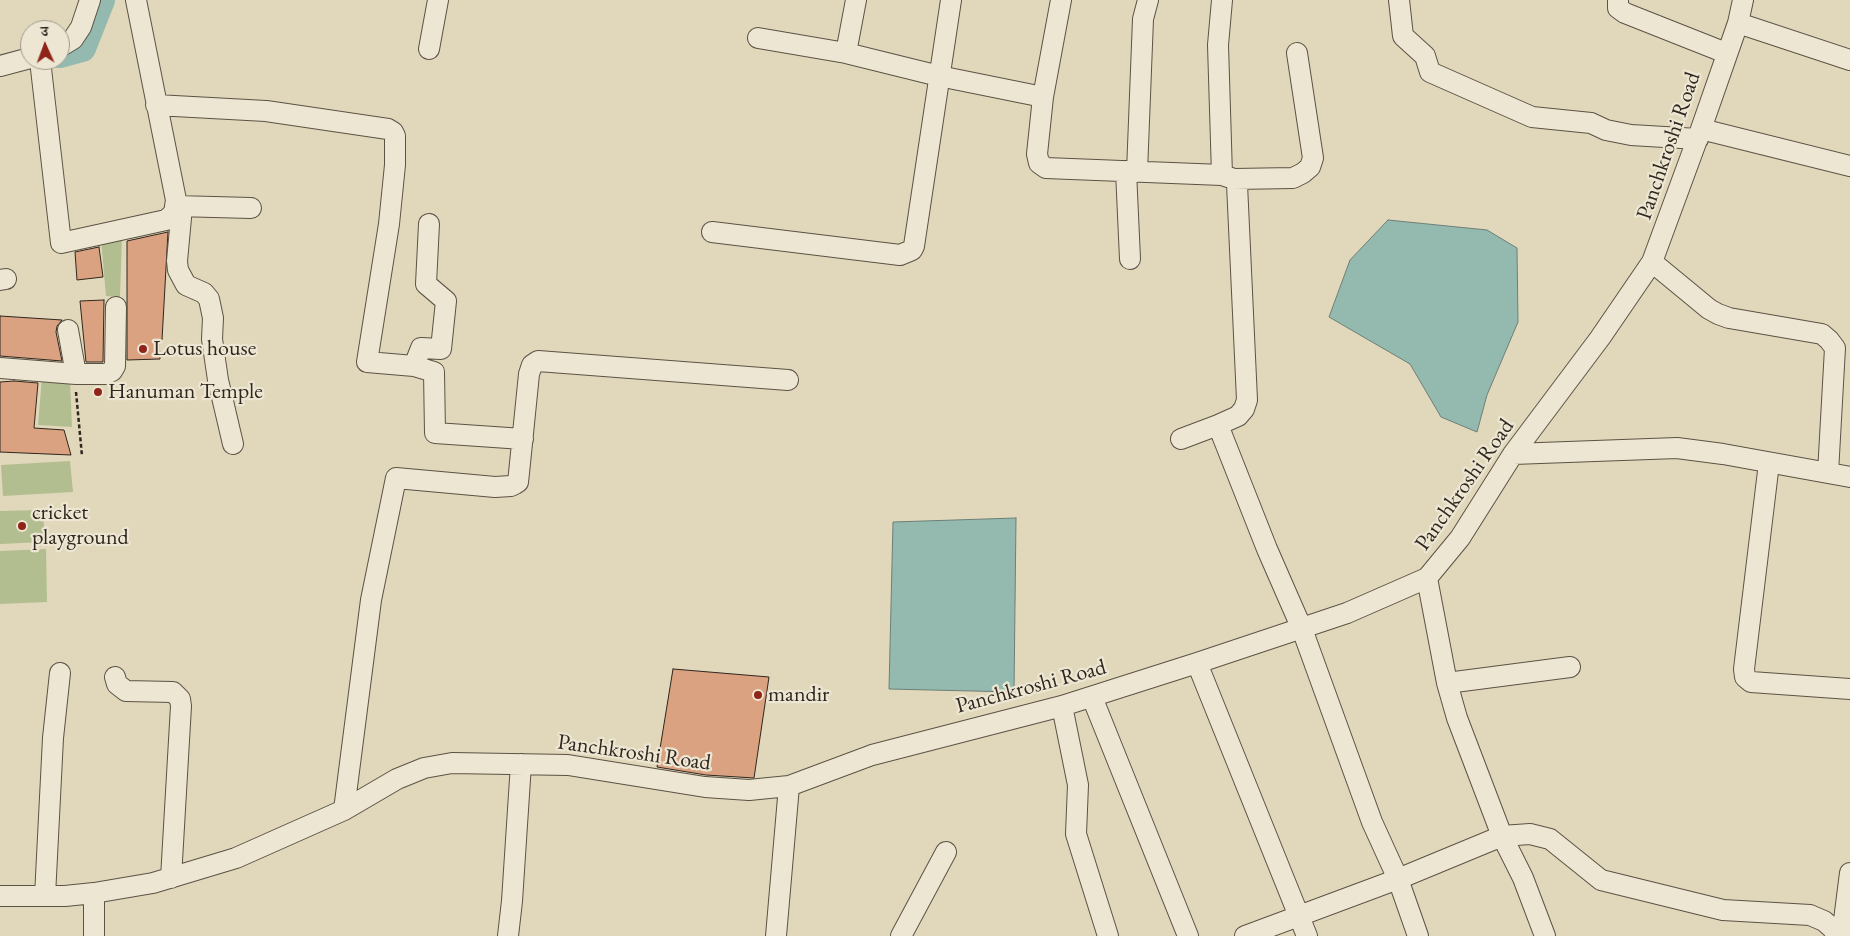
<!DOCTYPE html>
<meta charset="utf-8">
<style>
body{margin:0}
#map{position:relative;width:1850px;height:936px;overflow:hidden;background:#e1d8bb;font-family:"EB Garamond","Noto Serif Devanagari",serif}
canvas{display:block}
.north{position:absolute;left:20px;top:20px;width:50px;height:50px;box-sizing:border-box;background:#ece6d3;border:1px solid #a0998b;border-radius:50%;rotate:358deg;font-size:14px;font-weight:700;line-height:20px;text-align:center;color:#2f261e}
.north::after{content:'';display:block;margin:auto;width:18px;height:22px;background:#8f2418;clip-path:polygon(50% 0,100% 100%,50% 72%,0 100%)}
</style>
<div id="map">
<canvas width="1850" height="936"></canvas>
<div class="north">उ</div>
</div>
<script>
const context = document.querySelector('canvas').getContext('2d');
context.lineJoin = 'round';
function fillPath(path, color) {
  context.fillStyle = color;
  context.fill(path, 'evenodd');
}
function shape(rows) {
  const path = new Path2D();
  for (const r of rows) {
    path.moveTo(r[0], r[1]);
    for (let i = 2; i < r.length; i += 2) path.lineTo(r[i], r[i + 1]);
  }
  return path;
}
function stroke(path, color, width, dash) {
  context.strokeStyle = color;
  context.lineWidth = width;
  context.lineCap = dash ? 'butt' : 'round';
  context.setLineDash(dash || []);
  context.stroke(path);
}
function write(font, color, halo, rows, align = 'center') {
  context.font = font + ' "EB Garamond",serif';
  context.lineWidth = 4.5;
  context.setLineDash([]);
  context.textBaseline = 'middle';
  context.strokeStyle = halo;
  context.fillStyle = color;
  for (const [text, x, y, turn = 0] of rows) {
    context.save();
    context.translate(x, y);
    context.rotate((+turn || 0) * Math.PI / 180);
    context.textAlign = isNaN(turn) ? turn : align;
    if (halo) context.strokeText(text, 0, 0);
    context.fillText(text, 0, 0);
    context.restore();
  }
}
fillPath(shape([
 [122,236,120,297,106,296,101,240],
 [42,377,70,379,72,427,38,425],
 [70,461,73,492,3,496,1,465],
 [43,510,45,542,0,544,0,511],
 [46,549,47,602,0,604,0,551]
]), '#b3be90');
const water = shape([
 [1388,220,1487,230,1517,248,1518,322,1487,395,1477,432,1441,417,1410,364,1329,317,1350,260,1388,220],
 [1016,518,1014,692,889,689,893,522,1016,518]
]);
fillPath(water, '#94bab0');
stroke(water, '#6c7f76', 1);
stroke(shape([
 [60,54,82,48,101,0]
]), '#94bab0', 28);
const building = shape([
 [168,232,162,340,159,340,160,359,127,360,127,241,168,232],
 [99,247,103,277,77,280,75,252,99,247],
 [104,300,103,362,86,362,80,301,104,300],
 [0,316,62,320,57,326,56,332,62,361,0,356,0,316],
 [14,381,38,383,34,428,64,430,71,455,0,452,0,382,14,381],
 [673,669,769,677,754,778,706,775,657,767,673,669]
]);
fillPath(building, '#daa280');
stroke(building, '#2f261e', 1);
const minor = shape([
 [856,0,846,53,939,76,1043,97,1037,154,1039,163,1046,168,1222,175,1234,179,1237,184,1247,400,1244,409,1238,416,1218,425,1267,549,1302,629,1372,822,1398,879,1418,936],
 [1222,0,1218,45,1222,175],
 [1399,0,1403,36,1425,56,1430,72,1532,117,1591,123,1606,130,1631,135,1698,139],
 [1618,0,1618,8,1625,13,1726,53],
 [1738,23,1850,60],
 [758,38,846,53],
 [60,47,73,39,81,27,90,0],
 [429,49,438,0],
 [40,60,61,243,166,220,174,213,176,200,136,0],
 [0,66,30,58],
 [1043,97,1061,0],
 [156,105,266,111,388,129,393,132,395,136,395,165,389,224,367,362,414,366,434,372,435,433,523,439],
 [1701,129,1850,166],
 [1126,171,1130,259],
 [1137,172,1143,19,1148,0],
 [1234,179,1293,178,1303,173,1310,167,1313,158,1297,53],
 [176,206,251,208],
 [182,207,177,261,178,270,186,285,204,293,209,299,213,318,212,339,218,380,233,444],
 [712,232,900,255,912,250,914,246,951,0],
 [1652,262,1709,309,1718,314,1729,318,1822,334,1829,340,1835,348,1828,473],
 [0,280,6,279],
 [68,330,76,374],
 [414,366,421,348,441,349,446,301,426,284,429,224],
 [0,368,76,374,106,374,112,371,115,366,116,307],
 [1181,439,1218,425],
 [1513,454,1677,448,1723,454,1850,477],
 [1769,463,1744,669,1745,677,1751,682,1850,689],
 [1427,578,1447,683,1457,718,1502,836,1523,878,1545,936],
 [1197,663,1307,936],
 [115,677,117,684,126,691,173,692,180,699,181,706,171,878],
 [1447,683,1570,667],
 [1092,697,1188,936],
 [1062,706,1078,785,1076,834,1108,936],
 [344,810,371,600,396,478,495,487,511,486,515,484,518,482,519,473,529,374,532,365,538,361,788,380],
 [0,896,65,896,94,893,153,883,236,858,344,810,397,779,424,768,452,763,568,765,705,787,749,790,789,786,872,755,1062,706,1197,663,1347,613,1427,578,1460,538,1513,454,1600,338,1652,262,1701,129,1738,23,1743,0],
 [45,896,53,738,60,673],
 [94,936,94,893],
 [508,936,512,901,521,764],
 [776,936,789,786],
 [901,936,946,852],
 [1245,936,1398,879,1502,836,1530,834,1550,839,1601,880,1723,910,1810,915,1824,921,1832,928,1837,936],
 [1842,936,1850,873]
]);
stroke(minor, '#5c5245', 22);
stroke(shape([
 [76,392,82,456]
]), '#2f261e', 2.5, [4, 2.5]);
stroke(minor, '#ece6d3', 20);
for (const [x, y, r, color] of [
 [143,349,5,"#8f2418"],
 [98,392,5,"#8f2418"],
 [22,526,5,"#8f2418"],
 [758,695,5,"#8f2418"]
]) {
  const dot = new Path2D();
  dot.arc(x, y, r, 0, 2 * Math.PI);
  context.fillStyle = color;
  context.fill(dot);
  stroke(dot, '#ece6d3', 2);
}
write('22px', '#2f261e', '#ece6d3', [
 ["Panchkroshi Road",1669,146,-71],
 ["Panchkroshi Road",1465,485,-55],
 ["Panchkroshi Road",1031,687,-15],
 ["Panchkroshi Road",634,753,8]
]);
write('22px', '#2f261e', '#ece6d3', [
 ["Lotus house",153,349],
 ["Hanuman Temple",108,392],
 ["cricket",32,513],
 ["playground",32,538],
 ["mandir",768,695]
], 'left');
</script>
